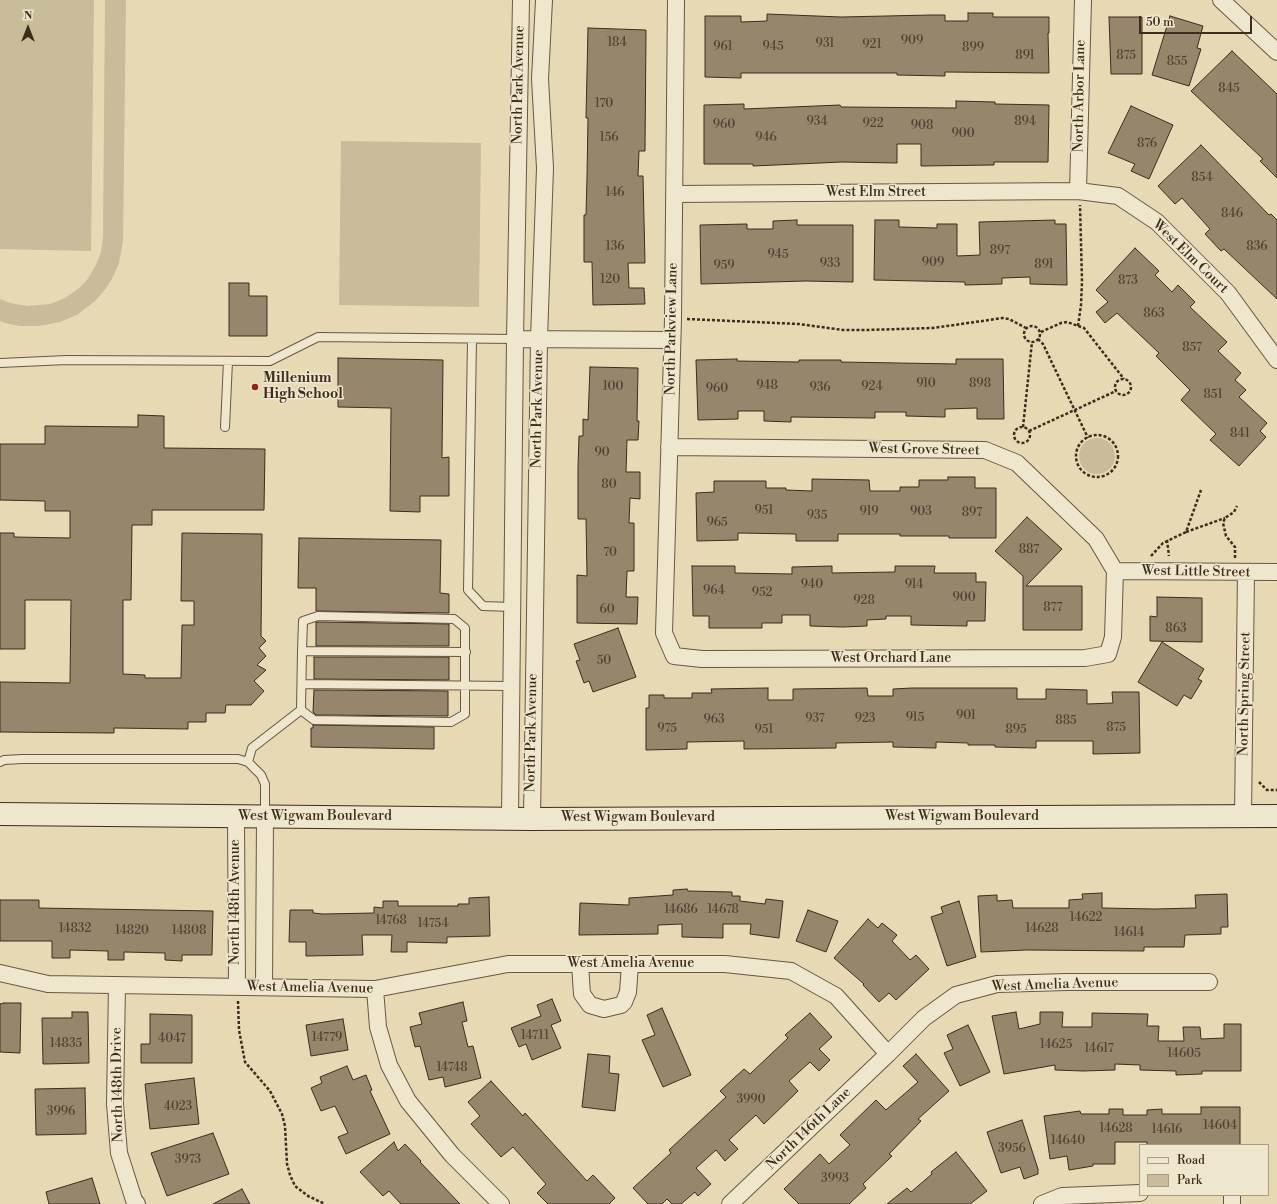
<!DOCTYPE html>
<style>
body{margin:0}
#map{position:relative;width:1277px;height:1204px;overflow:hidden;background:#e6d9b4;font-family:"Libre Bodoni",serif}
canvas{display:block}
.legend{position:absolute;left:1139px;top:1144px;width:130px;height:52px;box-sizing:border-box;background:#efe6ce;border:1px solid #a89c87;margin:0;padding:5px 7px;list-style:none;font-size:12px;color:#3e2c1d}
.legend li{display:flex;align-items:center;gap:8px;height:20px}
.legend b{width:20px;border:1px solid #a89c87}
.north{position:absolute;left:8px;top:8px;width:40px;height:40px;-webkit-text-stroke:3px #efe6ce;paint-order:stroke;rotate:0deg;font-size:11px;font-weight:700;line-height:16px;text-align:center;color:#3e2c1d}
.north::after{content:'';display:block;margin:auto;width:14px;height:18px;background:#3e2c1d;clip-path:polygon(50% 0,100% 100%,50% 72%,0 100%)}
.scale{position:absolute;left:1139px;top:16px;width:113px;height:18px;box-sizing:border-box;border:2px solid #3e2c1d;border-top:0;padding-left:5px;font-size:12px;line-height:14px;white-space:nowrap;color:#3e2c1d;-webkit-text-stroke:3px #efe6ce;paint-order:stroke}
</style>
<div id="map">
<canvas width="1277" height="1204"></canvas>
<ul class="legend">
<li><b style="height:5px;background:#efe6ce"></b>Road</li>
<li><b style="height:11px;background:#c9bc9a"></b>Park</li>
</ul>
<div class="north">N</div>
<div class="scale">50 m</div>
</div>
<script>
const context = document.querySelector('canvas').getContext('2d');
context.lineJoin = 'round';
function fillPath(path, color) {
  context.fillStyle = color;
  context.fill(path, 'evenodd');
}
function shape(rows) {
  const path = new Path2D();
  for (const r of rows) {
    if (r.length === 3) {
      path.moveTo(r[0] + r[2], r[1]);
      path.arc(r[0], r[1], r[2], 0, 2 * Math.PI);
      continue;
    }
    path.moveTo(r[0], r[1]);
    for (let i = 2; i < r.length; i += 2) path.lineTo(r[i], r[i + 1]);
  }
  return path;
}
function stroke(path, color, width, dash) {
  context.strokeStyle = color;
  context.lineWidth = width;
  context.lineCap = dash ? 'butt' : 'round';
  context.setLineDash(dash || []);
  context.stroke(path);
}
function write(font, color, halo, rows, align = 'center') {
  context.font = font + ' "Libre Bodoni",serif';
  context.lineWidth = 3;
  context.setLineDash([]);
  context.textBaseline = 'middle';
  context.strokeStyle = halo;
  context.fillStyle = color;
  for (const [text, x, y, turn = 0] of rows) {
    context.save();
    context.translate(x, y);
    context.rotate((+turn || 0) * Math.PI / 180);
    context.textAlign = isNaN(turn) ? turn : align;
    if (halo) context.strokeText(text, 0, 0);
    context.fillText(text, 0, 0);
    context.restore();
  }
}
fillPath(shape([
 [0,0,94,0,91,251,0,249],
 [105,0,126,0,123,241,119,263,112,279,104,291,95,301,77,315,60,322,38,326,19,326,5,323,0,321,0,299,10,303,28,306,50,304,65,298,78,289,87,280,96,265,101,252,103,237],
 [341,141,481,143,479,307,339,305],
 [1097,456,18]
]), '#c9bc9a');
const building = shape([
 [968,13,993,13,993,17,1049,17,1049,33,1048,33,1049,73,945,72,945,76,897,75,897,73,741,73,741,78,705,77,705,16,741,16,741,22,767,21,767,14,841,17,931,15,945,15,945,21,968,21,968,13],
 [1170,16,1203,26,1197,48,1201,49,1189,86,1152,75,1170,16],
 [1109,17,1142,17,1142,74,1111,74,1109,17],
 [588,28,646,30,645,151,639,151,638,176,643,176,645,263,628,263,629,288,644,288,645,304,593,305,592,262,584,262,584,215,586,215,587,177,588,118,586,118,588,28],
 [1232,51,1277,94,1277,178,1260,161,1263,159,1191,91,1232,51],
 [956,101,995,102,995,104,1049,105,1048,162,994,162,994,165,921,166,921,144,897,144,897,163,842,162,753,166,753,164,704,164,704,105,744,104,744,109,840,105,841,107,956,108,956,101],
 [1131,106,1173,125,1149,179,1131,171,1135,164,1108,153,1131,106],
 [1201,145,1269,215,1271,214,1277,220,1277,299,1224,249,1221,251,1205,234,1210,229,1182,198,1175,204,1158,186,1201,145],
 [797,220,797,225,853,225,853,282,806,281,701,284,700,225,747,224,747,229,773,229,773,221,797,220],
 [875,220,899,220,899,227,937,228,937,224,957,224,957,256,980,255,979,222,1055,220,1055,224,1066,224,1067,285,1030,284,1030,277,1002,278,1002,284,965,285,965,282,874,280,875,220],
 [1135,248,1159,271,1155,275,1172,292,1178,285,1195,302,1190,307,1227,342,1218,351,1241,373,1235,380,1246,390,1239,397,1267,423,1260,431,1266,437,1239,466,1210,440,1216,434,1181,400,1190,390,1156,356,1159,353,1117,313,1105,323,1096,312,1108,302,1096,290,1135,248],
 [229,283,249,283,249,296,267,296,267,336,229,336,229,283],
 [338,358,443,360,442,458,449,457,449,496,420,496,420,512,390,511,391,408,338,407,338,358],
 [737,359,737,361,799,362,799,360,841,360,841,362,956,364,956,359,1003,359,1004,419,977,419,977,408,945,409,945,417,906,416,906,412,875,412,875,418,791,417,791,422,764,421,764,411,738,411,738,419,698,420,696,360,737,359],
 [590,367,638,368,637,421,639,421,638,440,627,440,626,472,640,472,640,499,630,498,629,523,634,523,634,571,627,571,626,597,638,597,637,624,577,623,577,575,587,576,586,519,578,519,578,467,579,436,583,436,583,419,588,420,590,367],
 [138,415,164,416,164,448,265,449,264,510,152,510,152,525,132,525,131,600,123,600,123,674,145,675,145,678,181,678,182,625,194,625,194,601,181,601,182,533,262,534,261,636,266,641,259,648,266,656,257,665,266,670,254,681,264,691,251,705,226,705,225,713,206,713,206,722,188,722,188,729,114,728,114,733,0,732,0,682,70,683,71,600,25,600,25,649,0,649,0,533,14,533,14,537,70,538,70,511,45,511,45,501,0,500,0,444,45,444,45,426,138,427,138,415],
 [948,477,975,477,975,488,996,488,996,538,949,538,949,536,900,536,900,534,838,534,838,541,796,541,796,534,738,533,738,540,697,541,696,493,714,492,714,481,766,481,766,488,786,488,786,490,812,491,812,479,869,480,870,491,900,491,900,487,919,487,919,480,948,480,948,477],
 [1027,517,1062,549,1026,586,1082,586,1082,630,1023,630,1023,576,995,551,1027,517],
 [299,538,441,540,440,593,449,594,449,613,316,611,316,588,298,588,299,538],
 [692,566,735,566,735,573,792,574,792,567,832,566,832,573,895,572,895,566,935,566,934,573,976,573,976,582,986,582,985,621,967,621,967,626,911,625,911,616,886,616,886,619,867,620,867,626,843,627,810,626,810,615,782,615,782,623,762,623,762,628,709,628,709,616,693,616,692,566],
 [1157,597,1202,598,1202,642,1150,641,1150,616,1157,617,1157,597],
 [316,622,449,624,449,646,316,646,316,622],
 [618,628,636,677,593,692,589,681,584,683,576,661,580,660,574,644,618,628],
 [1162,642,1204,669,1198,679,1202,681,1191,699,1184,695,1177,706,1138,682,1162,642],
 [314,657,449,657,449,680,314,679,314,657],
 [768,688,768,700,793,700,793,689,867,688,868,696,893,696,893,689,912,688,1017,688,1017,699,1046,699,1046,689,1087,690,1087,704,1113,703,1112,692,1139,692,1140,753,1093,754,1093,741,1036,741,1036,748,995,747,995,745,968,745,968,743,936,742,936,748,893,747,893,742,836,743,836,748,744,749,744,741,687,742,687,749,646,750,646,708,649,708,649,695,664,695,664,698,692,698,692,693,712,693,711,689,768,688],
 [314,690,448,691,448,716,316,715,313,712,314,690],
 [313,725,434,727,434,749,311,747,311,728,313,728,313,725],
 [687,889,688,891,732,892,732,896,740,896,740,901,765,904,766,899,783,901,779,938,750,934,751,924,723,924,723,938,682,937,682,924,658,925,658,934,579,935,580,903,629,905,629,898,673,895,673,890,687,889],
 [1102,893,1102,908,1155,909,1196,908,1195,895,1227,894,1228,927,1221,927,1221,934,1185,935,1184,947,1144,947,1144,951,1027,950,981,952,978,896,997,895,997,901,1012,900,1013,908,1069,908,1069,900,1083,899,1082,894,1102,893],
 [489,897,490,936,447,937,447,943,407,942,407,952,391,952,392,935,362,935,363,955,306,956,306,942,289,942,290,910,313,910,313,913,323,914,374,913,374,907,383,908,383,901,398,901,398,906,458,906,458,904,469,904,469,898,489,897],
 [0,900,39,900,39,908,213,911,212,955,182,955,182,961,165,960,165,953,124,952,124,960,108,960,108,951,70,950,70,958,52,958,52,941,0,941,0,900],
 [959,901,976,957,947,966,931,917,943,913,941,907,959,901],
 [808,910,838,921,826,952,796,941,808,910],
 [868,919,878,928,882,923,897,935,892,941,910,960,916,955,929,969,896,1000,889,993,879,1002,863,985,864,984,834,958,868,919],
 [552,999,561,1021,551,1025,561,1048,532,1060,526,1044,519,1047,511,1028,541,1016,537,1005,552,999],
 [463,1002,467,1021,462,1022,468,1047,473,1046,481,1078,445,1087,443,1077,429,1080,420,1046,415,1047,410,1027,422,1024,419,1013,463,1002],
 [4,1003,21,1003,20,1053,0,1052,0,1004,4,1003],
 [662,1008,691,1075,663,1087,642,1040,655,1035,647,1015,662,1008],
 [72,1012,88,1012,89,1063,43,1064,42,1018,72,1018,72,1012],
 [1016,1012,1019,1029,1040,1024,1040,1012,1063,1012,1062,1027,1092,1027,1092,1013,1148,1014,1147,1026,1159,1026,1158,1041,1184,1041,1183,1027,1200,1027,1201,1039,1224,1038,1224,1024,1241,1024,1241,1071,1202,1071,1202,1074,1176,1075,1176,1071,1140,1070,1140,1065,1115,1064,1115,1070,1083,1071,1055,1070,1055,1065,1004,1074,992,1016,1016,1012],
 [810,1013,832,1037,819,1049,830,1060,819,1071,810,1062,789,1081,798,1091,764,1124,756,1115,729,1140,738,1149,725,1161,716,1150,696,1168,711,1184,698,1196,695,1192,681,1204,672,1204,667,1199,662,1204,648,1204,633,1188,671,1153,669,1150,726,1097,720,1091,744,1069,750,1074,788,1038,785,1035,810,1013],
 [150,1014,192,1015,192,1063,141,1063,141,1044,150,1044,150,1014],
 [343,1019,348,1050,311,1056,306,1025,343,1019],
 [968,1025,990,1072,960,1086,944,1053,953,1049,947,1035,968,1025],
 [588,1054,610,1056,609,1073,619,1074,615,1111,582,1107,588,1054],
 [916,1054,949,1091,918,1119,921,1121,889,1154,892,1156,863,1184,866,1188,849,1204,799,1204,784,1189,820,1154,829,1164,850,1145,840,1135,876,1100,886,1110,918,1082,903,1066,916,1054],
 [347,1066,353,1080,366,1075,372,1090,370,1091,390,1134,346,1154,338,1137,348,1133,335,1106,321,1111,311,1088,322,1083,320,1077,347,1066],
 [194,1078,199,1124,150,1129,145,1084,194,1078],
 [491,1081,523,1116,525,1113,587,1181,593,1175,615,1198,609,1204,548,1204,537,1193,546,1184,513,1147,501,1157,471,1124,480,1116,468,1102,491,1081],
 [85,1088,86,1134,36,1135,35,1089,85,1088],
 [1201,1107,1240,1107,1240,1145,1147,1145,1147,1142,1115,1142,1115,1164,1093,1164,1093,1166,1069,1170,1067,1156,1050,1159,1044,1116,1080,1111,1081,1114,1109,1114,1109,1109,1123,1109,1123,1115,1147,1115,1147,1110,1162,1109,1162,1114,1201,1114,1201,1107],
 [1022,1120,1038,1169,1038,1174,1024,1179,1020,1167,1001,1173,987,1132,1022,1120],
 [213,1133,229,1174,167,1196,151,1153,213,1133],
 [394,1142,398,1151,405,1144,421,1161,420,1162,460,1204,401,1204,389,1191,383,1196,360,1172,394,1142],
 [956,1152,987,1191,970,1204,887,1204,907,1188,911,1192,932,1174,931,1172,956,1152],
 [92,1178,100,1204,49,1204,46,1192,92,1178],
 [242,1189,250,1204,213,1204,242,1189]
]);
fillPath(building, '#95866c');
stroke(building, '#3e2c1d', 1);
const lane = shape([
 [472,339,468,590,483,606,512,607],
 [0,363,67,360,270,361,318,337,515,339],
 [225,427,228,361],
 [318,616,454,619,465,628,465,714,451,722,314,720,301,710,302,651,303,621,318,616],
 [302,651,466,652],
 [302,684,512,686],
 [0,762,4,760,22,759,238,759,248,762,261,775,265,784,265,816],
 [248,762,252,748,301,710]
]);
const street = shape([
 [1221,0,1277,52],
 [1078,191,1083,0],
 [674,194,1078,191,1118,196,1157,222,1228,293,1277,360],
 [515,339,672,340],
 [669,447,985,450,1017,463,1096,539,1115,571,1113,637,1108,654,1085,658,702,659,674,656,664,633,673,319,676,0],
 [1115,571,1277,572],
 [1243,816,1246,573],
 [236,817,237,987],
 [510,818,515,339,521,0],
 [532,819,539,339,545,168,540,79,544,0],
 [580,964,582,994,590,1005,604,1009,621,1005,624,1002,628,992,630,964],
 [0,973,48,984,375,989,508,964,725,964,791,971,836,996,888,1054,924,1018,956,995,997,984,1067,982,1209,982],
 [117,986,115,1104,119,1153,134,1200,137,1204],
 [264,987,265,817],
 [375,989,378,1027,389,1065,408,1101,452,1155,501,1204],
 [730,1204,888,1054],
 [1042,1204,1062,1196,1140,1193],
 [1232,1204,1232,1195]
]);
const secondary = shape([
 [0,814,532,819,1277,816]
]);
stroke(lane, '#685743', 10);
stroke(street, '#685743', 18);
stroke(secondary, '#3e2c1d', 24);
stroke(shape([
 [687,319,799,324,843,330,867,330,933,328,1003,318,1009,319,1026,328],
 [1032,334,8],
 [1078,326,1081,305,1082,281,1080,205],
 [1041,332,1061,323,1067,322,1084,328,1124,379],
 [1038,339,1043,344,1088,438],
 [1123,387,8],
 [1022,435,8],
 [1023,427,1032,342],
 [1029,431,1116,391],
 [1097,456,21],
 [1186,532,1225,518],
 [1167,540,1169,556],
 [1151,556,1163,543,1186,532,1201,490],
 [1235,558,1235,547,1226,536,1223,523,1225,518,1234,512,1237,506],
 [1259,782,1267,790,1277,790],
 [238,1001,239,1030,245,1062,270,1091,282,1114,285,1126,287,1164,290,1175,295,1186,308,1196,325,1204]
]), '#3e2c1d', 2.5, [3, 2]);
stroke(lane, '#efe6ce', 8);
stroke(street, '#efe6ce', 16);
stroke(secondary, '#efe6ce', 22);
for (const [x, y, r, color] of [
 [255,387,4,"#8f2418"]
]) {
  const dot = new Path2D();
  dot.arc(x, y, r, 0, 2 * Math.PI);
  context.fillStyle = color;
  context.fill(dot);
  stroke(dot, '#efe6ce', 1.5);
}
write('12px', '#544231', null, [
 ["909",912,41],
 ["184",617,43],
 ["931",825,44],
 ["921",872,45],
 ["961",723,47],
 ["945",773,47],
 ["899",973,48],
 ["891",1025,56],
 ["875",1126,56],
 ["855",1177,62],
 ["845",1229,89],
 ["170",604,104],
 ["934",817,122],
 ["894",1025,122],
 ["922",873,124],
 ["960",724,125],
 ["908",922,126],
 ["900",963,134],
 ["156",609,138],
 ["946",766,138],
 ["876",1147,144],
 ["854",1202,178],
 ["146",615,193],
 ["846",1232,214],
 ["136",615,247],
 ["836",1257,247],
 ["897",1000,251],
 ["945",778,255],
 ["909",933,263],
 ["933",830,264],
 ["891",1044,265],
 ["959",724,266],
 ["120",610,280],
 ["873",1128,281],
 ["863",1154,314],
 ["857",1192,348],
 ["910",926,384],
 ["898",980,384],
 ["948",767,386],
 ["100",613,387],
 ["924",872,387],
 ["936",820,388],
 ["960",717,389],
 ["851",1213,395],
 ["841",1240,434],
 ["90",602,453],
 ["80",609,485],
 ["951",764,511],
 ["919",869,512],
 ["903",921,512],
 ["897",972,513],
 ["935",817,516],
 ["965",717,523],
 ["887",1029,550],
 ["70",610,553],
 ["940",812,585],
 ["914",914,585],
 ["964",714,591],
 ["952",762,593],
 ["900",964,598],
 ["928",864,601],
 ["877",1053,608],
 ["60",607,610],
 ["863",1176,629],
 ["50",604,661],
 ["901",966,716],
 ["915",915,718],
 ["937",815,719],
 ["923",865,719],
 ["963",714,720],
 ["885",1066,721],
 ["875",1116,728],
 ["975",667,729],
 ["951",764,730],
 ["895",1016,730],
 ["14686",681,910],
 ["14678",723,910],
 ["14622",1086,918],
 ["14768",391,921],
 ["14754",433,924],
 ["14832",75,929],
 ["14628",1042,929],
 ["14820",132,931],
 ["14808",189,931],
 ["14614",1129,933],
 ["14711",535,1036],
 ["14779",327,1038],
 ["4047",172,1039],
 ["14835",66,1044],
 ["14625",1056,1045],
 ["14617",1099,1049],
 ["14605",1184,1054],
 ["14748",452,1068],
 ["3990",751,1100],
 ["4023",178,1107],
 ["3996",61,1112],
 ["14604",1220,1126],
 ["14628",1116,1129],
 ["14616",1167,1130],
 ["14640",1068,1141],
 ["3956",1012,1149],
 ["3973",188,1160],
 ["3993",835,1179]
]);
write('14px', '#3e2c1d', '#efe6ce', [
 ["North Park Avenue",519,85,-89],
 ["North Arbor Lane",1080,96,-89],
 ["West Elm Street",876,193],
 ["West Elm Court",1190,257,44],
 ["North Parkview Lane",672,329,-89],
 ["North Park Avenue",538,409,-89],
 ["West Grove Street",924,450,1],
 ["West Little Street",1196,572,1],
 ["West Orchard Lane",891,659],
 ["North Spring Street",1245,694,-89],
 ["North Park Avenue",532,733,-89],
 ["West Wigwam Boulevard",315,817],
 ["West Wigwam Boulevard",962,817],
 ["West Wigwam Boulevard",638,818],
 ["North 148th Avenue",236,902,-90],
 ["West Amelia Avenue",631,964],
 ["West Amelia Avenue",1055,985,-2],
 ["West Amelia Avenue",310,988,1],
 ["North 148th Drive",118,1085,-91],
 ["North 146th Lane",809,1129,-44]
]);
write('bold 14px', '#3e2c1d', '#efe6ce', [
 ["Millenium",263,379],
 ["High School",263,395]
], 'left');
</script>
